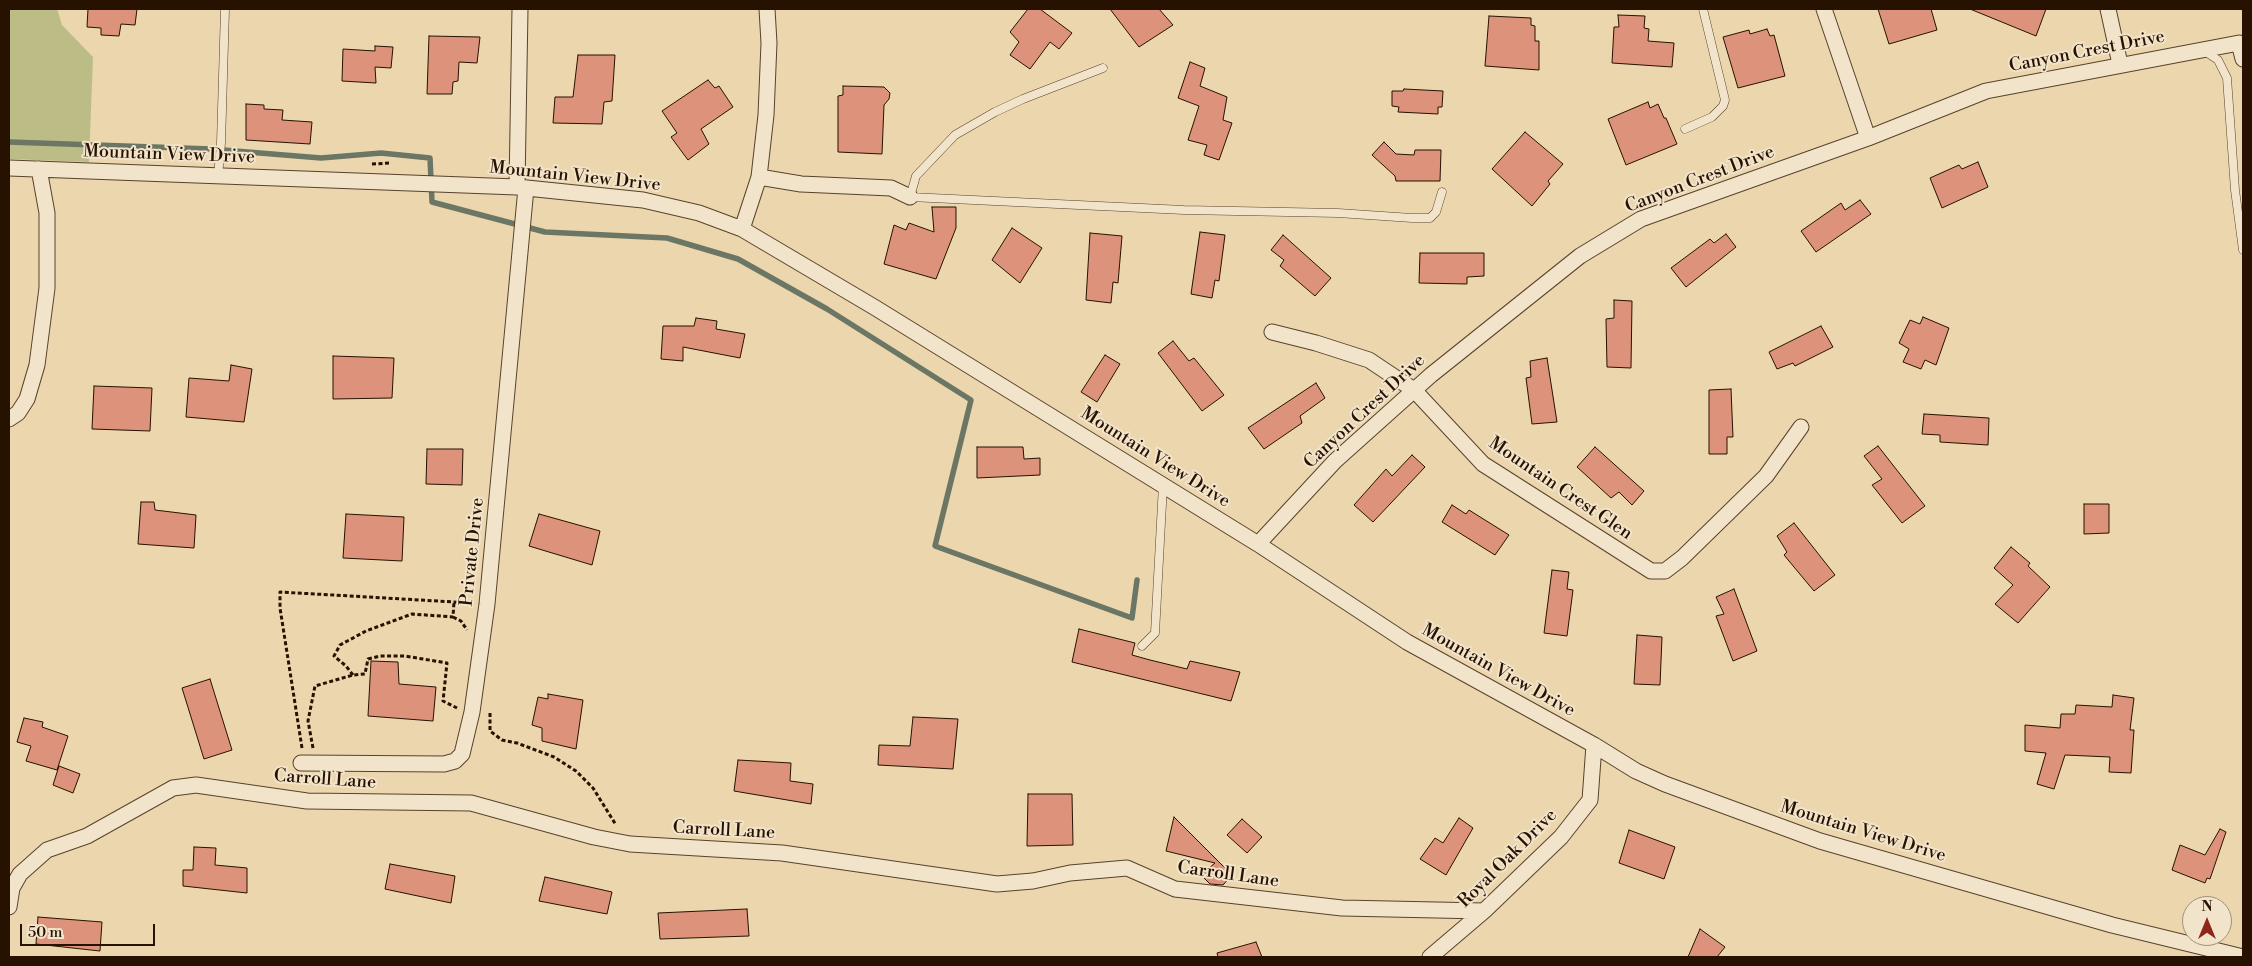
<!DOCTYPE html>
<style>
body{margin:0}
#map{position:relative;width:2252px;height:966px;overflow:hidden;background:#ebd6ad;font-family:"Libre Bodoni",serif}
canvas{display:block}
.frame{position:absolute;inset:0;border:10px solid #271101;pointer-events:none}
.north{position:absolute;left:2182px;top:896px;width:50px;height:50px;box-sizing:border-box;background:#f2e4ca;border:1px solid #a1907a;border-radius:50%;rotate:0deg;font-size:14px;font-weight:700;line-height:20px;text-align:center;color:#271101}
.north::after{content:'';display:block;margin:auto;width:18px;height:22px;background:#8f2418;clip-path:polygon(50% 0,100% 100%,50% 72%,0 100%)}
.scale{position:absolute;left:20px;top:924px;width:135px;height:22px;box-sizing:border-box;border:2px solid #271101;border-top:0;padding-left:6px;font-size:15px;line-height:18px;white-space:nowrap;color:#271101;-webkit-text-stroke:4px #f2e4ca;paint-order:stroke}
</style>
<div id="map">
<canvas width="2252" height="966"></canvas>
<div class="frame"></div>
<div class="north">N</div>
<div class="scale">50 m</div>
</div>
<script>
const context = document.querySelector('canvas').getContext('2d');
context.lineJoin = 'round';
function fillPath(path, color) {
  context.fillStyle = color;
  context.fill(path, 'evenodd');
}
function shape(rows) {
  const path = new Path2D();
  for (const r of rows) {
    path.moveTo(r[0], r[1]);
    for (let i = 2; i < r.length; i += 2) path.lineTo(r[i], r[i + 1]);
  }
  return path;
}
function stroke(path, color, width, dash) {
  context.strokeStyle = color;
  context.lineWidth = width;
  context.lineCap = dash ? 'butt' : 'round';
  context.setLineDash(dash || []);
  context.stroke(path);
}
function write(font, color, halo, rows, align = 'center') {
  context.font = font + ' "Libre Bodoni",serif';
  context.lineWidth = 4;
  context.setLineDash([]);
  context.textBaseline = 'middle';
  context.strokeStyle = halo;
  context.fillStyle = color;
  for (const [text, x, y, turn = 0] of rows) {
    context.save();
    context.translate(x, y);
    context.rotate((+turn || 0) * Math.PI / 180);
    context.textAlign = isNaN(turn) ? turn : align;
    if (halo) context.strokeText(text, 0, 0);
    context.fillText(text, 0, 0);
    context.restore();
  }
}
fillPath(shape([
 [9,9,57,9,62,25,93,57,89,162,9,159]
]), '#bcbc86');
stroke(shape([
 [9,142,211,149,321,158,381,153,430,158,432,202,545,232,667,238,738,259,827,309,971,400,935,546,1132,618,1137,580]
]), '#6b7664', 5.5);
const building = shape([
 [88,9,137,9,135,25,121,24,119,36,101,35,101,28,87,27,88,9],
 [1028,9,1040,9,1072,33,1059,49,1050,42,1030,69,1010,55,1019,42,1010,32,1028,9],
 [1110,9,1159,9,1173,25,1139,47,1110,9],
 [1878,9,1931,9,1937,30,1889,44,1878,9],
 [1970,9,2046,9,2036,36,1970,9],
 [1618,15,1645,16,1644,28,1649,29,1648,41,1674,43,1672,67,1612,63,1614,27,1619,27,1618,15],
 [1489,16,1531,18,1531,25,1535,26,1535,41,1539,41,1539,70,1485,66,1489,16],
 [1767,29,1770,36,1774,35,1785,76,1738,88,1723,37,1749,30,1750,34,1767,29],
 [429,36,480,37,477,63,459,62,458,81,453,82,452,94,427,94,429,36],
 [375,46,393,47,391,68,375,67,376,83,342,81,343,49,375,51,375,46],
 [578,55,615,55,612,101,604,102,602,124,553,123,555,97,573,97,578,55],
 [1190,62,1205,68,1200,86,1227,97,1223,120,1232,123,1219,160,1204,155,1207,145,1188,140,1199,106,1178,98,1190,62],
 [708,80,715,88,719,86,733,107,701,129,709,144,688,160,671,137,677,133,662,111,708,80],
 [843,86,884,87,890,93,889,99,884,105,882,154,838,152,838,96,843,95,843,86],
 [1404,89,1443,91,1442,107,1438,107,1438,114,1398,112,1399,107,1392,106,1392,91,1403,91,1404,89],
 [1648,102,1650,108,1658,104,1664,118,1666,118,1677,144,1626,165,1608,119,1648,102],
 [246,104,264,105,264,109,283,110,282,120,312,122,310,144,246,140,246,104],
 [1525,132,1563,164,1548,181,1550,184,1532,206,1492,169,1525,132],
 [1384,142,1396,154,1414,155,1415,150,1441,150,1440,181,1396,181,1395,176,1372,155,1384,142],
 [1978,162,1988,187,1942,208,1930,178,1959,165,1962,169,1978,162],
 [1860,200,1871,214,1816,252,1801,231,1841,203,1845,210,1860,200],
 [932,207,956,207,956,228,936,279,884,264,894,225,906,230,909,223,934,232,932,207],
 [1012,228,1042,248,1020,283,992,260,1012,228],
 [1200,232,1225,235,1219,281,1215,280,1212,298,1191,294,1200,232],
 [1090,233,1122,236,1118,283,1113,282,1111,303,1086,300,1090,233],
 [1726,234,1736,247,1686,287,1671,268,1710,239,1714,243,1726,234],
 [1283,235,1331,278,1315,296,1280,266,1284,260,1271,250,1283,235],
 [1420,253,1484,253,1484,276,1467,277,1467,284,1419,283,1420,253],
 [1614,300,1632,301,1631,368,1607,367,1606,319,1614,318,1614,300],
 [1923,317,1949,328,1936,365,1925,360,1921,369,1903,362,1909,349,1899,343,1910,320,1920,324,1923,317],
 [696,318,717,321,716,329,745,334,740,358,683,347,683,361,661,359,663,326,694,326,696,318],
 [1821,326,1833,347,1795,366,1793,363,1777,369,1769,352,1821,326],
 [1173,341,1189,361,1194,358,1224,395,1202,411,1158,353,1173,341],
 [1105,355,1120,364,1097,402,1081,392,1105,355],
 [333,356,394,358,392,398,333,399,333,356],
 [1547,358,1557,422,1532,424,1526,378,1531,377,1530,361,1547,358],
 [231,365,252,369,244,422,186,417,189,378,229,381,231,365],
 [1316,383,1325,398,1300,416,1302,423,1264,449,1248,428,1316,383],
 [94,386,152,388,150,431,92,429,94,386],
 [1731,389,1733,437,1727,437,1727,454,1709,454,1709,390,1731,389],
 [1924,414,1989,418,1988,445,1940,442,1940,435,1922,434,1924,414],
 [1878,446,1925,506,1902,523,1872,485,1882,479,1864,456,1878,446],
 [977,447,1023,447,1024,459,1040,458,1040,475,977,478,977,447],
 [1595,447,1644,491,1632,505,1619,492,1611,498,1577,467,1595,447],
 [427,449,463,449,462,485,426,484,427,449],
 [1412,455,1425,467,1373,522,1354,505,1386,469,1392,476,1412,455],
 [141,502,154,502,155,510,196,515,194,548,138,544,141,502],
 [2084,504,2109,504,2109,533,2084,534,2084,504],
 [1452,505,1466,514,1469,510,1509,535,1495,555,1442,522,1452,505],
 [346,514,404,517,402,561,343,558,346,514],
 [539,514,600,531,592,565,529,546,539,514],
 [1794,523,1835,575,1814,591,1784,555,1787,552,1777,536,1794,523],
 [2011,547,2030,563,2028,566,2050,587,2018,623,1995,604,2013,585,1994,568,2011,547],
 [1552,570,1569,572,1567,589,1573,590,1567,636,1544,633,1552,570],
 [1734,589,1757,651,1733,661,1716,616,1724,614,1716,597,1734,589],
 [1079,629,1135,643,1132,655,1150,660,1187,669,1190,661,1240,672,1231,701,1072,662,1079,629],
 [1637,635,1662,637,1660,685,1634,684,1637,635],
 [371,661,398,662,399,684,436,687,433,721,368,716,371,661],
 [210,679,232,750,204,759,182,688,210,679],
 [548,694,583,700,576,749,542,741,542,728,532,725,538,697,548,699,548,694],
 [2113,695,2134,698,2130,730,2134,730,2131,773,2109,772,2110,757,2065,755,2054,789,2037,784,2046,753,2025,751,2025,725,2060,728,2061,714,2075,714,2076,705,2112,707,2113,695],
 [913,717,958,719,953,769,878,765,879,745,910,746,913,717],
 [24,718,43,722,42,727,68,736,57,770,26,761,31,746,17,742,24,718],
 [738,760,791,763,790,781,813,784,811,804,734,791,738,760],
 [59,766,80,774,73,793,53,785,59,766],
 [1028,794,1072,794,1073,845,1027,846,1028,794],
 [1174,817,1232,875,1223,885,1210,884,1201,875,1215,863,1166,851,1174,817],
 [1459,818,1473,828,1446,875,1420,859,1435,838,1443,843,1459,818],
 [1242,819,1262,837,1247,853,1227,835,1242,819],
 [2220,829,2226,832,2210,879,2207,878,2205,883,2172,870,2180,845,2205,855,2220,829],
 [1629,830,1675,847,1664,879,1619,863,1629,830],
 [194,847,216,848,215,865,247,868,247,893,183,886,183,870,193,870,194,847],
 [390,864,455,876,451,903,385,889,390,864],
 [545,877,612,892,607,914,539,901,545,877],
 [747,909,749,936,660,939,658,913,747,909],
 [38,917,102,922,100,951,36,944,38,917],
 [1700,929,1725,947,1717,957,1688,957,1700,929],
 [1256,942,1262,957,1218,957,1217,953,1256,942]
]);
fillPath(building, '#dc927b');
stroke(building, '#271101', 1);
const service = shape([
 [2203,50,2218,60,2227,78,2235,190,2243,250],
 [1103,68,1023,99,995,112,955,135,916,176,910,197,1184,210,1338,213,1412,218,1430,218,1436,212,1442,192],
 [1685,129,1712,117,1723,106,1725,100,1703,9],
 [218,176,221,143,225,9],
 [1142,646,1155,633,1163,485]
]);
const minor = shape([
 [1824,9,1868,138],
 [2108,9,2120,64],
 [9,168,517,187,643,200,699,213,742,229,874,307,1258,544,1407,642,1594,745,1636,771,1665,784,1820,841,2112,925,2243,957],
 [759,177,801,184,891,188,910,197],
 [517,187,520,9],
 [742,229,759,177,766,115,769,43,767,9],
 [1272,332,1316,343,1369,360,1414,390,1483,464,1651,571,1665,571,1682,558,1766,476,1801,427],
 [9,419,18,413,27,399,37,365,47,288,47,213,39,169],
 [1258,544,1335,461,1431,375,1580,256,1641,219,1868,138,1986,91,2239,43,2243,59],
 [301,763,444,764,455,761,462,754,472,712,487,604,526,188],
 [9,907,12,888,20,874,47,850,87,836,173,788,196,785,307,801,471,803,594,837,630,844,782,853,997,884,1033,881,1070,873,1127,868,1175,889,1342,908,1484,911],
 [1430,957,1484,911,1561,837,1590,800,1594,745]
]);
stroke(service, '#58422c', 9);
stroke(minor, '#58422c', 17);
stroke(shape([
 [372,164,391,163],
 [453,617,461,621,467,630],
 [353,675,346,666,334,656,340,645,366,631,412,614,453,617,454,602],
 [490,713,490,731,502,740,517,743,554,757,576,771,593,788,616,825],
 [302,748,280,608,280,592,472,603],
 [313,748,308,721,315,686,353,675,365,674,368,659,380,656,405,656,447,663,443,701,457,708]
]), '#271101', 3, [4, 2.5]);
stroke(service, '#f2e4ca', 8);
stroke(minor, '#f2e4ca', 15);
write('18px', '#271101', '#f2e4ca', [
 ["Canyon Crest Drive",2087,52,-11],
 ["Mountain View Drive",169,155,2],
 ["Mountain View Drive",575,177,6],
 ["Canyon Crest Drive",1700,180,-21],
 ["Canyon Crest Drive",1365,412,-43],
 ["Mountain View Drive",1155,458,32],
 ["Mountain Crest Glen",1560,489,34],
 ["Private Drive",473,552,-84],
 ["Mountain View Drive",1498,671,29],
 ["Carroll Lane",325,780,4],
 ["Carroll Lane",724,831,3],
 ["Mountain View Drive",1863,832,17],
 ["Royal Oak Drive",1508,859,-45],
 ["Carroll Lane",1228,875,8]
]);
</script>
